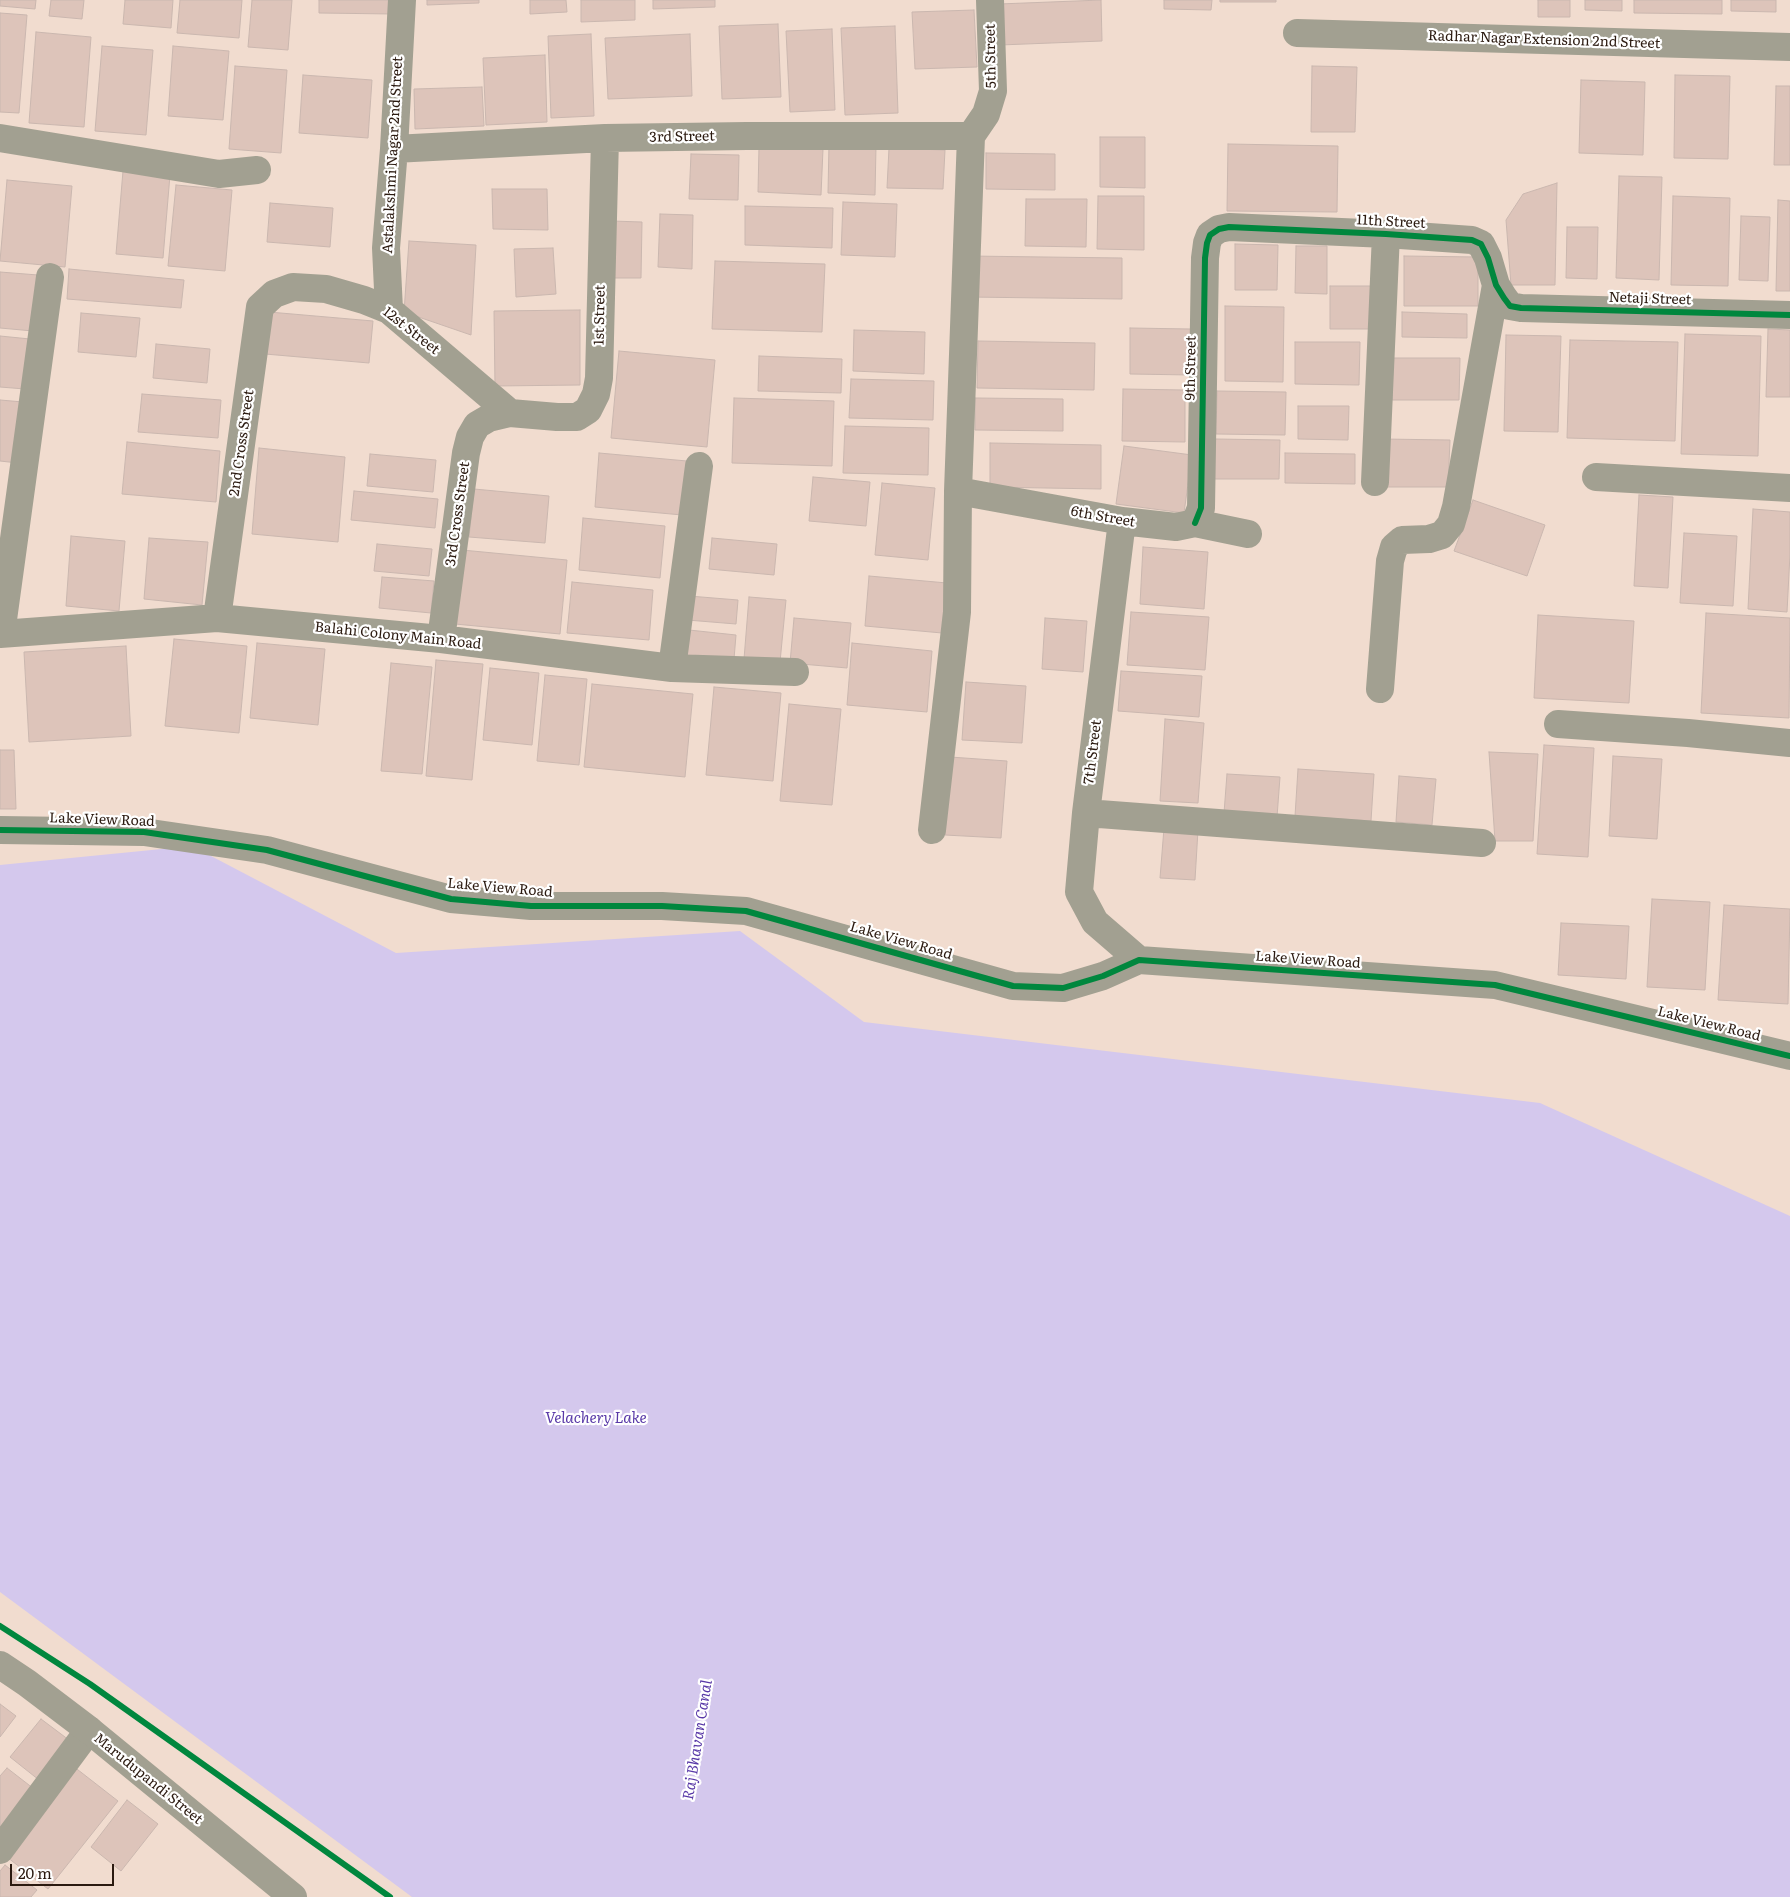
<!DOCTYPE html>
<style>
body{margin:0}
#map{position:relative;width:1790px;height:1897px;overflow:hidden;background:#f1dccf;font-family:Literata,serif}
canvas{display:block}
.scale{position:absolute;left:10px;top:1864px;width:104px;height:22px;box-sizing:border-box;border:2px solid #2b1a10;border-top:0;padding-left:6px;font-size:15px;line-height:18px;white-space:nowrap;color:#2b1a10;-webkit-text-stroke:4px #fff;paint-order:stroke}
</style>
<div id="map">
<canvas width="1790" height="1897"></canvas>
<div class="scale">20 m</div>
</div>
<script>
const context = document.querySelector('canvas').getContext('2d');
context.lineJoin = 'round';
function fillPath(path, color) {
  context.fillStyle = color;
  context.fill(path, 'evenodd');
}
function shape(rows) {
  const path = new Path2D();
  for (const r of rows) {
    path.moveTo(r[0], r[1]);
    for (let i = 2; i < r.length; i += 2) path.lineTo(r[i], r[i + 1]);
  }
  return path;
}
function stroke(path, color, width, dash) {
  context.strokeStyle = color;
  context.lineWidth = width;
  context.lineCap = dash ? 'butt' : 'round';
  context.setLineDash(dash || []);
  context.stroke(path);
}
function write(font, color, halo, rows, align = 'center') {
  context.font = font + ' Literata,serif';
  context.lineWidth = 4.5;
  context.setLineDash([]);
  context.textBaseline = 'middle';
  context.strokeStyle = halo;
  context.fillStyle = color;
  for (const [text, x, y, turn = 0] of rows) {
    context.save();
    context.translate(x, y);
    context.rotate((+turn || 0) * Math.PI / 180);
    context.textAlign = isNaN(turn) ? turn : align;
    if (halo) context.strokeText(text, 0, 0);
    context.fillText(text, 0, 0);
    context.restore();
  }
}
fillPath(shape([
 [192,846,396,953,740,931,864,1022,1540,1103,1790,1216,1790,1897,412,1897,0,1592,0,865]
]), '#d4c8ed');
const building = shape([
 [0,0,36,0,35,9,0,6,0,0],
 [51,0,84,0,82,19,49,16,51,0],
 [125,0,173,0,171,28,123,24,125,0],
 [180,0,242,0,239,38,177,33,180,0],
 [252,0,292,0,288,50,248,47,252,0],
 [319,0,394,0,393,14,319,13,319,0],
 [427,0,479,0,479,3,427,5,427,0],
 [530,0,566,0,567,12,530,14,530,0],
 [581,0,635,0,635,20,581,22,581,0],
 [653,0,715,0,715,7,653,9,653,0],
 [1101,0,1102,41,1000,45,999,4,1101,0],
 [1164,0,1212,0,1211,10,1164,9,1164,0],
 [1220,0,1276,0,1276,2,1220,2,1220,0],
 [1538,0,1570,0,1570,17,1538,17,1538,0],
 [1585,0,1622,0,1622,11,1585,10,1585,0],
 [1634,0,1722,0,1722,14,1634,13,1634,0],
 [1731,0,1776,0,1776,12,1731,11,1731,0],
 [974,10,977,67,915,69,912,12,974,10],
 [0,13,27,15,19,113,0,112,0,13],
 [778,24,781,97,722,99,719,26,778,24],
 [895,26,898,113,845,115,841,28,895,26],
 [832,29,835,110,790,112,786,31,832,29],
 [36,32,91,37,84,127,29,123,36,32],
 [591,34,594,116,551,118,548,36,591,34],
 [690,34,692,96,608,99,605,38,690,34],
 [102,46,153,50,146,135,95,131,102,46],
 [173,46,229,51,223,120,168,116,173,46],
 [545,55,547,122,486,125,483,58,545,55],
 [235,66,287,70,281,153,229,149,235,66],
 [1312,66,1357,67,1355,132,1311,132,1312,66],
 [303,75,372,80,368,138,299,133,303,75],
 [1675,75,1730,76,1728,159,1674,158,1675,75],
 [1581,80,1645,82,1643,155,1579,153,1581,80],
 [1776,86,1790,86,1790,165,1774,165,1776,86],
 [482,87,484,126,415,129,414,89,482,87],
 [1100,137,1145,137,1145,188,1100,187,1100,137],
 [829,144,876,146,875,195,828,193,829,144],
 [1228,144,1338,146,1337,212,1227,211,1228,144],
 [759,147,823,149,821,195,758,192,759,147],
 [889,148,945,150,943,189,887,188,889,148],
 [986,153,1055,154,1055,190,986,189,986,153],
 [691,154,739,155,738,200,689,199,691,154],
 [123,171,170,175,163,258,116,254,123,171],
 [1619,176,1662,177,1659,280,1616,278,1619,176],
 [7,180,72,186,65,267,0,261,7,180],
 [1557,183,1555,285,1511,285,1506,220,1523,194,1557,183],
 [176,185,232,190,225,271,168,266,176,185],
 [492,189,547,189,548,230,493,229,492,189],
 [1098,196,1144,196,1144,250,1097,249,1098,196],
 [1673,196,1730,198,1728,286,1671,285,1673,196],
 [1026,199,1087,199,1086,247,1025,246,1026,199],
 [1778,200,1790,201,1790,291,1776,291,1778,200],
 [843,202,897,204,895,257,841,255,843,202],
 [270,203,333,208,330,247,267,242,270,203],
 [745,206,833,208,832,248,745,245,745,206],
 [660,214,693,215,692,269,658,267,660,214],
 [1741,216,1770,217,1768,281,1739,280,1741,216],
 [612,221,642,222,641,278,611,278,612,221],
 [1567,227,1598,227,1597,279,1566,278,1567,227],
 [409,241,476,245,471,335,404,312,409,241],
 [1235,244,1278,245,1277,290,1235,290,1235,244],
 [1296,246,1327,246,1327,294,1295,293,1296,246],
 [553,248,556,294,516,297,514,249,553,248],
 [968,256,1122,258,1122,299,968,297,968,256],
 [1404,256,1478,257,1478,306,1404,306,1404,256],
 [715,261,825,264,822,332,712,329,715,261],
 [69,269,184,280,181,308,67,299,69,269],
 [0,272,38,275,33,331,0,328,0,272],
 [1330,286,1372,286,1372,329,1330,329,1330,286],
 [1225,306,1284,307,1283,382,1225,381,1225,306],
 [580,310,580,385,495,386,494,311,580,310],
 [269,312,373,321,369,363,265,354,269,312],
 [1402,312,1467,314,1467,338,1402,337,1402,312],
 [81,313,140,318,136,357,78,352,81,313],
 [1130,328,1191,329,1191,375,1130,374,1130,328],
 [1768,329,1790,330,1790,397,1766,397,1768,329],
 [854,330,925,332,924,374,853,371,854,330],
 [1685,334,1761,336,1758,456,1681,454,1685,334],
 [1506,335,1561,336,1558,432,1504,431,1506,335],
 [0,336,30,339,25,389,0,387,0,336],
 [1570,340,1678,342,1675,441,1567,438,1570,340],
 [978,341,1095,343,1094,390,977,388,978,341],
 [1295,342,1360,342,1359,385,1295,384,1295,342],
 [156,344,210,349,207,383,153,378,156,344],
 [619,351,715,360,707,447,611,438,619,351],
 [759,356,842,359,841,393,758,391,759,356],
 [1393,358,1460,358,1459,400,1392,400,1393,358],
 [851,379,934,381,933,420,849,418,851,379],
 [1123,389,1185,390,1185,442,1122,441,1123,389],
 [1217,391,1286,392,1285,435,1216,434,1217,391],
 [142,394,221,400,218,438,138,432,142,394],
 [734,398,834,401,832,466,732,463,734,398],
 [975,398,1063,399,1063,431,975,430,975,398],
 [0,400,23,402,18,463,0,461,0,400],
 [1298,406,1349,406,1348,440,1298,439,1298,406],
 [845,426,929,428,928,475,843,473,845,426],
 [1215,439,1280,440,1279,479,1214,479,1215,439],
 [1382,439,1450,440,1448,487,1381,487,1382,439],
 [127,442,220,451,216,502,122,494,127,442],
 [990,443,1101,445,1101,489,990,487,990,443],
 [1124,446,1192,455,1184,513,1116,504,1124,446],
 [259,448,345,457,338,542,252,534,259,448],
 [599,453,687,461,682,515,595,507,599,453],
 [1285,453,1355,454,1355,484,1285,483,1285,453],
 [370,454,436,460,433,492,367,486,370,454],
 [813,477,870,482,866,526,809,521,813,477],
 [882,483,935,488,928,560,875,555,882,483],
 [474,489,549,496,545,543,469,537,474,489],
 [354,491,438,499,435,528,351,520,354,491],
 [1639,495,1673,497,1668,588,1634,586,1639,495],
 [1473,500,1545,525,1527,576,1454,551,1473,500],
 [1753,509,1790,512,1790,554,1787,612,1748,609,1753,509],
 [583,518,665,526,660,578,579,570,583,518],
 [1684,533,1737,536,1733,606,1680,603,1684,533],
 [71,536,125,541,119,611,66,606,71,536],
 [149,538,208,542,202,605,144,599,149,538],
 [712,538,777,544,774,575,709,569,712,538],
 [377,544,432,549,429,576,374,571,377,544],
 [1143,547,1208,552,1204,609,1140,604,1143,547],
 [462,550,567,560,560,634,455,624,462,550],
 [869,576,947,583,942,633,865,626,869,576],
 [382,577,434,581,431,613,379,608,382,577],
 [572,582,653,590,649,640,567,633,572,582],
 [689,596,738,600,736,624,687,620,689,596],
 [749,597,786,600,780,662,744,659,749,597],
 [1131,612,1209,617,1205,670,1127,665,1131,612],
 [1706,613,1790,618,1789,718,1701,713,1706,613],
 [1538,615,1634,621,1629,703,1534,698,1538,615],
 [794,618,851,623,847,668,790,663,794,618],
 [1045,618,1087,621,1083,672,1042,669,1045,618],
 [689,630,736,635,734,659,687,655,689,630],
 [174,639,247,646,239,733,165,726,174,639],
 [257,643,325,649,318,725,250,718,257,643],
 [852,643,932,651,927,712,847,705,852,643],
 [126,646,131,736,29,742,24,652,126,646],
 [436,660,483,664,472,780,426,776,436,660],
 [391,663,432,667,422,774,381,771,391,663],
 [490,668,539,673,532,745,483,740,490,668],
 [1121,671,1202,676,1199,717,1118,711,1121,671],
 [545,675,587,679,579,765,537,761,545,675],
 [966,682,1026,686,1022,743,962,740,966,682],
 [592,684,693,694,685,777,584,767,592,684],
 [714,687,781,693,773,781,706,775,714,687],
 [789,704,841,709,832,805,780,801,789,704],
 [1165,719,1204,723,1198,803,1160,801,1165,719],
 [1544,745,1594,748,1588,857,1537,854,1544,745],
 [0,750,14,750,16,809,0,809,0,750],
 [1489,752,1538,754,1533,841,1495,841,1489,752],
 [1613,756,1662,759,1657,839,1609,836,1613,756],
 [950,757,1007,761,1001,838,945,835,950,757],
 [1298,769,1374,774,1371,821,1295,816,1298,769],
 [1227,774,1280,777,1277,817,1224,813,1227,774],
 [1399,776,1436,779,1432,825,1396,822,1399,776],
 [1164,828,1198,830,1195,880,1160,878,1164,828],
 [1652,899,1710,902,1705,990,1647,987,1652,899],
 [1724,905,1790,909,1788,1004,1718,1000,1724,905],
 [1561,923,1629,926,1626,979,1558,975,1561,923],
 [0,1704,16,1716,0,1737,0,1704],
 [41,1719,69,1740,39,1780,10,1757,41,1719],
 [73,1766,118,1801,48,1889,3,1854,73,1766],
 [7,1768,38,1792,0,1840,0,1776,7,1768],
 [127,1800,158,1824,121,1871,91,1847,127,1800],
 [5,1865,37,1890,31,1897,0,1897,0,1871,5,1865]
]);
fillPath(building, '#ddc4ba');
stroke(building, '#cab7af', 1);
stroke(shape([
 [1297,33,1790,47],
 [971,136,986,114,993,91,990,0],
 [0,138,219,174,257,170],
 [394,149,605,138,747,136,971,136],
 [389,310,386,248,394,149,402,0],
 [1596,477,1790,488],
 [1375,482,1386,234],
 [958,491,1122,521,1176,527,1195,523,1248,534],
 [1122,521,1086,813,1079,892,1095,922,1139,960],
 [1195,523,1201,508,1205,258,1207,243,1210,235,1219,229,1229,227,1386,234,1472,240,1481,244,1488,258,1496,285,1504,298,1510,306,1521,308,1790,315],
 [217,618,260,307,274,294,293,287,326,289,364,300,389,310,510,413],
 [0,634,217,618,441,639,672,668,795,672],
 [1,634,50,277],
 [441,639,466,453,470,437,477,425,489,418,510,413,557,417,577,417,588,410,596,394,599,378,605,138],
 [672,668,699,466],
 [1380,689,1390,561,1394,547,1402,540,1429,539,1442,535,1451,524,1456,507,1496,285],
 [1558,724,1688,733,1790,743],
 [1086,813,1482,843],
 [0,830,144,832,267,850,451,899,531,906,662,906,746,911,1013,986,1063,988,1103,976,1139,960,1495,985,1790,1056],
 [932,830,957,612,958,491,971,136],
 [0,1850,89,1730]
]), '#a2a091', 28);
stroke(shape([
 [0,1665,27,1683,89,1730,293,1897]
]), '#a2a091', 28);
stroke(shape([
 [1195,523,1201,508,1205,258,1207,243,1210,235,1219,229,1229,227,1386,234,1472,240,1481,244,1488,258,1496,285,1504,298,1510,306,1521,308,1790,315],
 [0,830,144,832,267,850,451,899,531,906,662,906,746,911,1013,986,1063,988,1103,976,1139,960,1495,985,1790,1056],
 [0,1626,90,1684,390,1897]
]), '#00873e', 6);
write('14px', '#2b1a10', '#fff', [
 ["Radhar Nagar Extension 2nd Street",1544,40,2],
 ["5th Street",991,56,-91],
 ["3rd Street",682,137,-1],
 ["Astalakshmi Nagar 2nd Street",393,155,-87],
 ["11th Street",1391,222,3],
 ["Netaji Street",1650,299,2],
 ["1st Street",600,315,-89],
 ["12st Street",411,331,38],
 ["9th Street",1191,368,-89],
 ["2nd Cross Street",242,443,-82],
 ["3rd Cross Street",458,514,-82],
 ["6th Street",1103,517,10],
 ["Balahi Colony Main Road",398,636,6],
 ["7th Street",1093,752,-83],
 ["Lake View Road",102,820,2],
 ["Lake View Road",500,888,5],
 ["Lake View Road",901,941,16],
 ["Lake View Road",1308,960,4],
 ["Lake View Road",1709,1024,14],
 ["Marudupandi Street",148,1779,39]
]);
write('italic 15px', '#5838a7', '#fff', [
 ["Velachery Lake",596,1419],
 ["Raj Bhavan Canal",698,1740,-81]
]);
</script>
